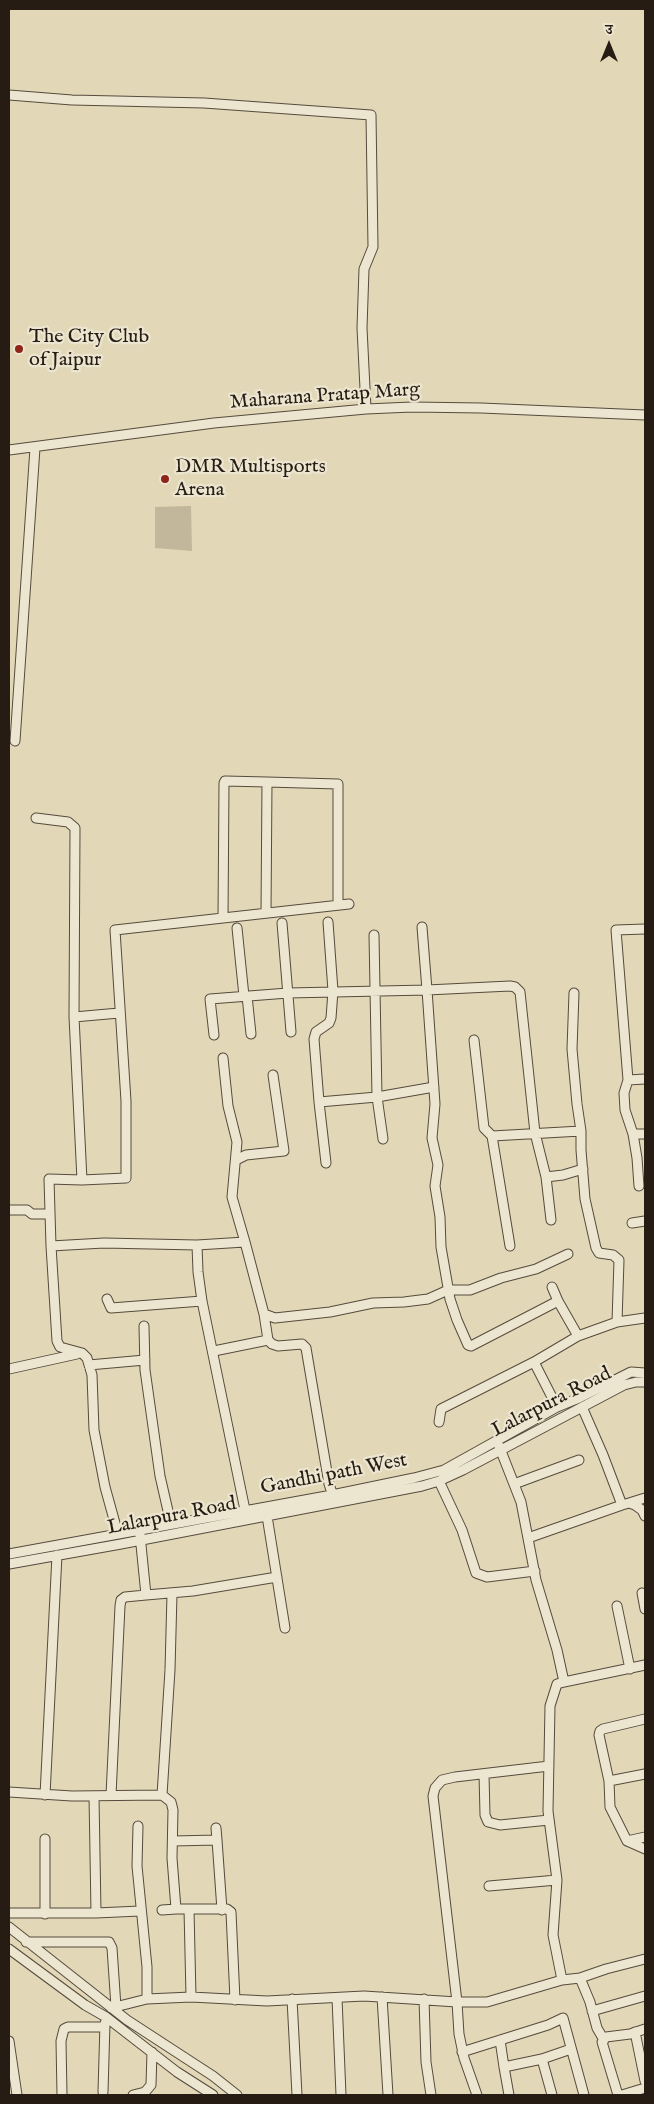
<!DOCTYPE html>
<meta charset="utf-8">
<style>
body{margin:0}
#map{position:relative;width:654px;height:2104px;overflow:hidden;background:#e2d7b7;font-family:"IM FELL English","Noto Serif Devanagari",serif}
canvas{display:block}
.frame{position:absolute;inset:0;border:10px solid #271c14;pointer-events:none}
.north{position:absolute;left:584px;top:20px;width:50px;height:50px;-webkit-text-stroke:4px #ece5d0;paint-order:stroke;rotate:0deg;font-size:14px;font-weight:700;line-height:20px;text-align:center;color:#271c14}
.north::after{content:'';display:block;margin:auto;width:18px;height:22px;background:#271c14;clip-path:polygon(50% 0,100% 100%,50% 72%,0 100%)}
</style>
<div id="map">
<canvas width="654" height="2104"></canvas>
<div class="frame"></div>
<div class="north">उ</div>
</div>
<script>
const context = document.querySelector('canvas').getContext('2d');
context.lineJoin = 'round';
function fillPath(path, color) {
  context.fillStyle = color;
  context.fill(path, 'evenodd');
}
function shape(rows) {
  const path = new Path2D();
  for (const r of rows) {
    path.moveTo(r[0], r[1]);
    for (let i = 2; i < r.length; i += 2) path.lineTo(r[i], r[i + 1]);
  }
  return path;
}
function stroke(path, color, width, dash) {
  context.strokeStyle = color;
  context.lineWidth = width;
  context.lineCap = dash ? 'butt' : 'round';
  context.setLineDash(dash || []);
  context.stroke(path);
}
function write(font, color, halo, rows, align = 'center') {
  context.font = font + ' "IM FELL English",serif';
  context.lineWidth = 4.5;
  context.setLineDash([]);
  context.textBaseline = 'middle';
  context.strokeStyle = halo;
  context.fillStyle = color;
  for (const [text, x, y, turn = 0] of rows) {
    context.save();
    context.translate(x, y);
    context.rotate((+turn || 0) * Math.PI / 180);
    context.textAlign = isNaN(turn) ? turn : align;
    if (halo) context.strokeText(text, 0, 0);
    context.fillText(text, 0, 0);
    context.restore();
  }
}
fillPath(shape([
 [191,506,192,551,155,548,155,507]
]), '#c2b79b');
const minor = shape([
 [9,95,72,100,204,103,371,115,373,247,364,269,362,328,366,409],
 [9,450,214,423,366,409,412,407,481,408,645,415],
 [15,741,35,448],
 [36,818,68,822,75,828,74,1017,82,1180],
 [349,904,115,930,126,1101,126,1178,82,1180,49,1179,51,1246,104,1243,197,1245,245,1242,264,1314,275,1318,330,1312,373,1303,404,1302,428,1299,448,1290,470,1290,501,1278,536,1269,568,1254],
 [266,913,267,782,338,784,338,905],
 [223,918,224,783,225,781,267,782],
 [282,923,291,1032],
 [422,927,427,990,510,986,515,987,520,992,535,1133,546,1177,551,1220],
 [237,928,244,996],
 [374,935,377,1097,383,1139],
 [574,993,572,1049,577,1104,581,1131,581,1150,585,1199,596,1248,599,1253,613,1255,619,1260,617,1322],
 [247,996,251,1034],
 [74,1017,119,1013],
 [214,1035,210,999,288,993,427,990,435,1104,432,1138,438,1165,435,1186,440,1217,441,1247,450,1299,457,1320,468,1345,471,1346,558,1301,578,1336],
 [474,1040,484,1128,492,1136,581,1131],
 [223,1058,228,1106,237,1142,232,1197,245,1242],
 [628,1080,616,930,645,929],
 [319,1102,314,1039,316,1032,329,1023,331,1018,333,991,328,922],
 [633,1134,645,1134],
 [492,1136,510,1246],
 [236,1160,246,1155,284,1151,273,1075],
 [326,1163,319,1102,377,1097,434,1087],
 [546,1177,563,1175,583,1169],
 [639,1186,637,1158,633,1134,625,1110,624,1093,628,1080,645,1079],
 [9,1210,27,1210,32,1214,49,1214],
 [632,1223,645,1221],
 [51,1246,57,1341,60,1347,82,1353,87,1358,92,1375,94,1430,105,1487,118,1534],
 [552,1287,558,1301],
 [107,1299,111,1308,202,1301,198,1272,197,1245],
 [202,1301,245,1510],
 [264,1314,268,1340,272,1344,278,1346,302,1344,306,1348,329,1484,334,1499],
 [144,1326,145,1370,160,1476,171,1524],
 [214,1351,268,1340],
 [89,1365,145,1360],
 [9,1369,77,1354],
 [557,1407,534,1362,578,1336,617,1322,645,1318],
 [439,1422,441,1409,534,1362],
 [499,1446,521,1502,536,1580,557,1650,564,1682,557,1684,550,1706,548,1811,557,1880,553,1935,562,1980,580,1978,606,1969,645,1959],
 [439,1481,462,1530,476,1573,487,1577,535,1571],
 [514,1484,579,1460],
 [629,1503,645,1498],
 [622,1505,629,1503,635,1505,642,1510,645,1516],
 [267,1516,285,1628],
 [140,1535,146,1595,193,1591,277,1577],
 [528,1538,622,1505,603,1455,582,1407],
 [9,1554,332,1495,414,1478,444,1470,557,1407,579,1398,631,1372,645,1373],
 [9,1564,121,1544,422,1486,439,1481,463,1470,624,1385,636,1382,645,1382],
 [642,1593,645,1609],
 [617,1606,630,1669],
 [564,1682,645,1665],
 [645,1719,603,1729,600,1731,599,1735,609,1781,610,1807,627,1841,645,1849],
 [549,1766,455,1777,442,1780,435,1788,433,1796,457,2002,487,2002,562,1980],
 [484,1774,485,1815,488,1822,500,1825,549,1820],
 [609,1781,645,1774],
 [9,1792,72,1796,162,1795,171,1802,173,1810,172,1858,176,1909,189,1909,191,1997,267,2001,364,1996,457,2002,459,2034,464,2058,477,2095],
 [45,1795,57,1555],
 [111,1795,120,1606,121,1600,125,1597,146,1595],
 [162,1795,170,1670,172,1594],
 [94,1796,96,1913],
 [138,1826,137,1866,147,1967,147,1999,191,1997],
 [216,1828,217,1840],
 [45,1839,45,1914],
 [173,1841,217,1840,222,1910],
 [627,1841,645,1837],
 [489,1886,557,1880],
 [189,1909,227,1909,231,1912,235,2000],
 [162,1910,176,1909],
 [9,1913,96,1913,140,1911],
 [9,1927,127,2020,213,2076,237,2095],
 [26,1942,109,1942,112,1948,116,2007],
 [9,1949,85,2005,106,2017,177,2072,213,2095],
 [580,1978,590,2002,597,2028,604,2040],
 [382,1997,388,2095],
 [337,1998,341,2095],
 [292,1999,297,2095],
 [424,1999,426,2062,431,2095],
 [111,2008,147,1999],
 [592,2011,645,1996],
 [635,2032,645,2081],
 [500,2040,504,2067],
 [9,2041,17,2095],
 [462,2052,548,2025,563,2018,584,2095],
 [542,2059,552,2095],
 [103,2092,105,2023],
 [62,2095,61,2041,64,2029,68,2027,105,2027],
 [133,2095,145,2092,151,2085,152,2052],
 [509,2095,504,2067,542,2059,571,2049],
 [618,2095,602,2042,606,2037,630,2034,645,2029],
 [622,2095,645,2088]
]);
stroke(minor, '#564b3d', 11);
stroke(minor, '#ece5d0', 9);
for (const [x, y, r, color] of [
 [19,349,5,"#8f2418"],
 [165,479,5,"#8f2418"]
]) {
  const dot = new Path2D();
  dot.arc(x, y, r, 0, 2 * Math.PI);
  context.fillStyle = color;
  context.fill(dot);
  stroke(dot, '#ece5d0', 2);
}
write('20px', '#271c14', '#ece5d0', [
 ["The City Club",29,338],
 ["of Jaipur",29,361],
 ["DMR Multisports",175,468],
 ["Arena",175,491]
], 'left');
write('20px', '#271c14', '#ece5d0', [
 ["Maharana Pratap Marg",325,397,-4],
 ["Lalarpura Road",552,1403,-27],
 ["Gandhi path West",334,1475,-11],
 ["Lalarpura Road",172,1517,-11]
]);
</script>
